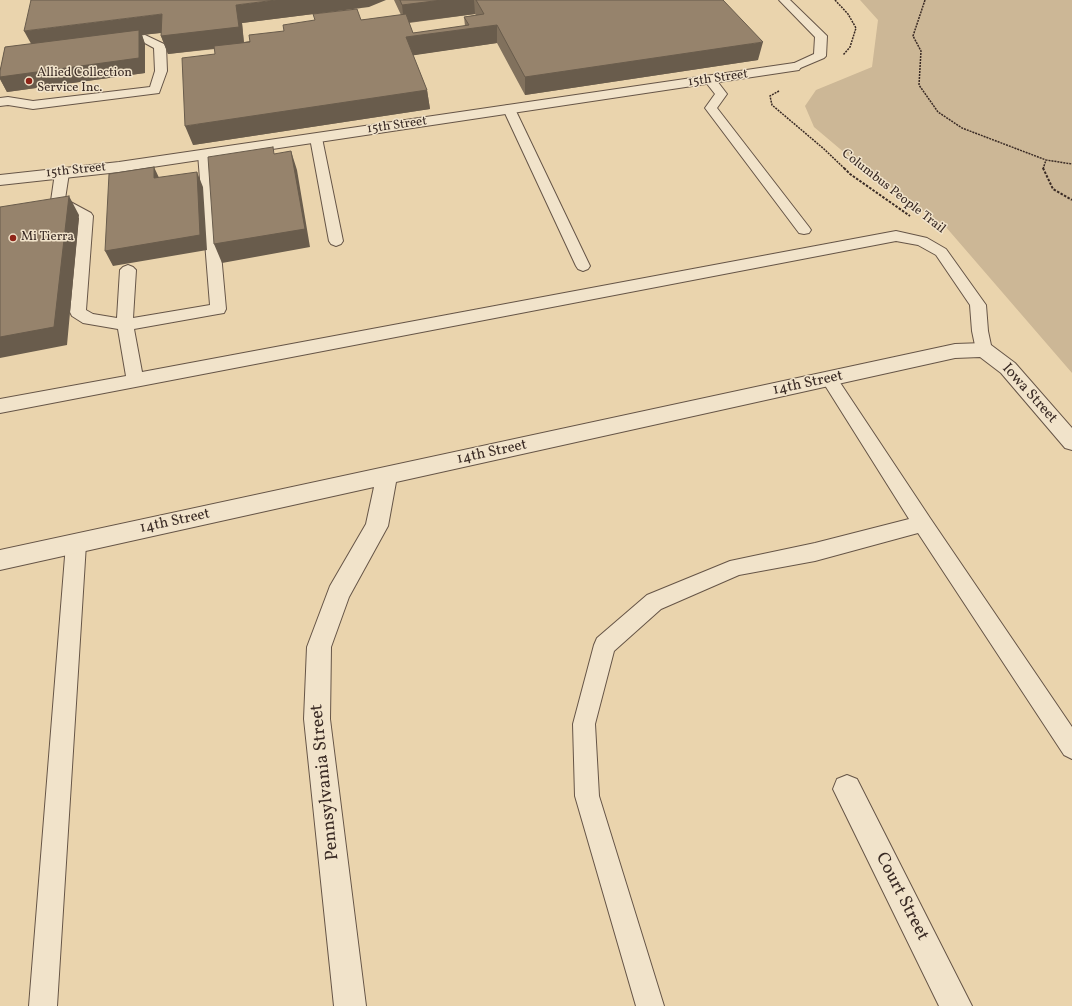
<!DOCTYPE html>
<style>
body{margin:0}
canvas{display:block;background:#ead4ad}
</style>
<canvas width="1072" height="1006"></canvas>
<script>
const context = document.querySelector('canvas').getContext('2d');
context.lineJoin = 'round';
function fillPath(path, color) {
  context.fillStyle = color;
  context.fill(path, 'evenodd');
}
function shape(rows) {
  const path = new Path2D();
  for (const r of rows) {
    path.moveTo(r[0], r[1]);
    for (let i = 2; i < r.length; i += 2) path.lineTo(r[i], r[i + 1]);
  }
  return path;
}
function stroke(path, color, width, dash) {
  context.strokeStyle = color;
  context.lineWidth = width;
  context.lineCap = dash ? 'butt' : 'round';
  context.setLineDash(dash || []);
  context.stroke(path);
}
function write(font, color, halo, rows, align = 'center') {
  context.font = font + ' Vollkorn,serif';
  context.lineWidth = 3;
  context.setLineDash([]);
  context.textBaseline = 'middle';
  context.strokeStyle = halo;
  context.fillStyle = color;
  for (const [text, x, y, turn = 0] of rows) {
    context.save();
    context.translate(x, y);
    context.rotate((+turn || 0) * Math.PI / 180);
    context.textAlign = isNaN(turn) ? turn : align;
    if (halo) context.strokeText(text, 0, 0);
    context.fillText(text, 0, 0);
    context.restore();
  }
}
fillPath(shape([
 [860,0,1072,0,1072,373,945,226,859,165,814,127,805,106,816,90,872,67,878,20]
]), '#ccb796');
const lane = shape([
 [779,0,790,0,825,34,827,36,826,56,824,58,798,69,790,69,788,67,790,65,814,54,815,37,779,0],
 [145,35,164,44,166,46,167,71,159,93,33,109,8,105,0,106,0,98,8,97,33,101,150,87,155,71,154,48,143,42,117,44,111,41,117,38,145,35],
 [710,76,714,77,727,94,717,108,809,227,811,230,809,233,804,234,799,233,705,108,715,94,704,80,706,77,710,76],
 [509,105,513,106,515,109,590,266,588,269,583,271,578,269,576,266,503,109,505,106,509,105],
 [316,134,321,135,322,138,343,241,341,244,336,246,331,244,329,241,310,138,311,135,316,134],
 [205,150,210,151,212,154,226,309,224,313,218,314,134,329,142,372,896,231,927,238,946,249,986,305,988,331,992,350,990,354,984,356,978,354,976,350,972,331,970,305,936,255,918,245,896,241,0,413,0,399,126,376,118,329,83,323,72,316,70,312,79,218,53,204,51,201,55,173,57,170,62,169,67,170,69,173,65,199,91,213,93,216,86,310,93,314,117,318,120,270,123,267,128,265,133,267,136,270,133,318,210,305,198,154,200,151,205,150],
 [829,373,835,375,930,518,1072,727,1072,759,1064,755,918,533,815,561,739,575,661,609,614,651,595,724,599,796,664,1006,636,1006,575,796,573,724,594,645,597,638,647,595,730,561,815,543,909,519,821,379,823,375,829,373],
 [76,536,83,538,86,544,57,1006,29,1006,66,544,69,538,76,536]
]);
const street = shape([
 [794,63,799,64,801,67,799,70,119,172,0,185,0,175,119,162,794,63],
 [984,343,991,345,1015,363,1072,428,1072,450,1065,448,1001,373,980,357,955,358,396,482,388,526,349,597,331,647,330,719,366,1006,334,1006,304,719,307,647,330,586,366,524,374,487,0,570,0,550,955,344,984,343],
 [847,775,857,779,972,1006,939,1006,833,789,837,779,847,775]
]);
stroke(lane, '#665547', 2);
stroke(street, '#665547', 2);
stroke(shape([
 [835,0,848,14,856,28,850,47,843,55],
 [925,0,913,36,921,51,919,85,938,112,962,128,1046,160],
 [779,91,770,96,772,105,824,149,845,169],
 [1043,169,1046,160,1072,164]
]), '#3a2b25', 1.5, [2, 1]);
stroke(shape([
 [844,168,850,174,910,216],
 [1043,168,1053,189,1072,200]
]), '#3a2b25', 2, [2.5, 1.5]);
fillPath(lane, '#f1e3ca');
fillPath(street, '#f1e3ca');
fillPath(shape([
 [394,0,723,0,758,60,525,95,497,43,413,55,427,90,430,109,193,145,215,54,215,49,168,54,161,36,161,33,142,35,145,44,145,73,7,92,0,79,0,71,5,47,369,7,242,23,244,42,361,20,401,15],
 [475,14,476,15,464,17,465,26,413,33,409,23]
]), '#81715d');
fillPath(shape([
 [276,0,386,0,369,7,242,23,244,45,168,54,161,36,236,5],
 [442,0,474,0,475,14,404,23,402,5],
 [162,14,168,32,142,35,145,44,145,73,7,92,0,79,0,77,34,49,24,31],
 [497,25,497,43,409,56,406,37],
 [763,42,758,60,525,95,525,77],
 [427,90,430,109,193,145,185,126],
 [291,151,297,170,310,247,222,263,214,244],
 [154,167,161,182,154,178],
 [197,172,203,187,207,250,113,266,105,251],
 [69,196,79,215,67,345,0,358,0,337]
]), '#695c4c');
const building = shape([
 [31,0,276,0,236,5,239,27,161,36,162,14,24,31,31,0],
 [400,0,442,0,402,5,400,0],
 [476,0,723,0,763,42,525,77,497,25,406,37,427,90,185,126,182,58,215,54,214,46,250,42,249,35,284,31,283,25,315,20,313,14,357,9,361,20,406,14,413,33,469,25,464,17,484,14,476,0],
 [139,30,139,58,0,77,0,71,5,47,139,30],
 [273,147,274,154,291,151,305,229,214,244,208,157,273,147],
 [154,167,154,178,197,172,200,235,105,251,109,174,154,167],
 [69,196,54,327,0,337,0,207,69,196]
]);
fillPath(building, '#96836c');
stroke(building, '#695c4c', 1);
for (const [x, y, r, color] of [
 [29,81,4,"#8f2418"],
 [13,238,4,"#8f2418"]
]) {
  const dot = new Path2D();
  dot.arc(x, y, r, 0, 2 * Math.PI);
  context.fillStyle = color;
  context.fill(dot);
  stroke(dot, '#f1e3ca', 1.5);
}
write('13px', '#3a2b25', '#f1e3ca', [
 ["Allied Collection",37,74],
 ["Service Inc.",37,89],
 ["Mi Tierra",21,238]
], 'left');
write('13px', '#3a2b25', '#f1e3ca', [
 ["15th Street",718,79,-8],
 ["15th Street",397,126,-8],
 ["15th Street",76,171,-6],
 ["Columbus People Trail",893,192,38]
]);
write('15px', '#3a2b25', '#f1e3ca', [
 ["14th Street",808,384,-12],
 ["Iowa Street",1029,394,48],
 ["14th Street",492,453,-12],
 ["14th Street",175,522,-12]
]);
write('18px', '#3a2b25', '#f1e3ca', [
 ["Pennsylvania Street",326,782,-96],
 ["Court Street",901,897,63]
]);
</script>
